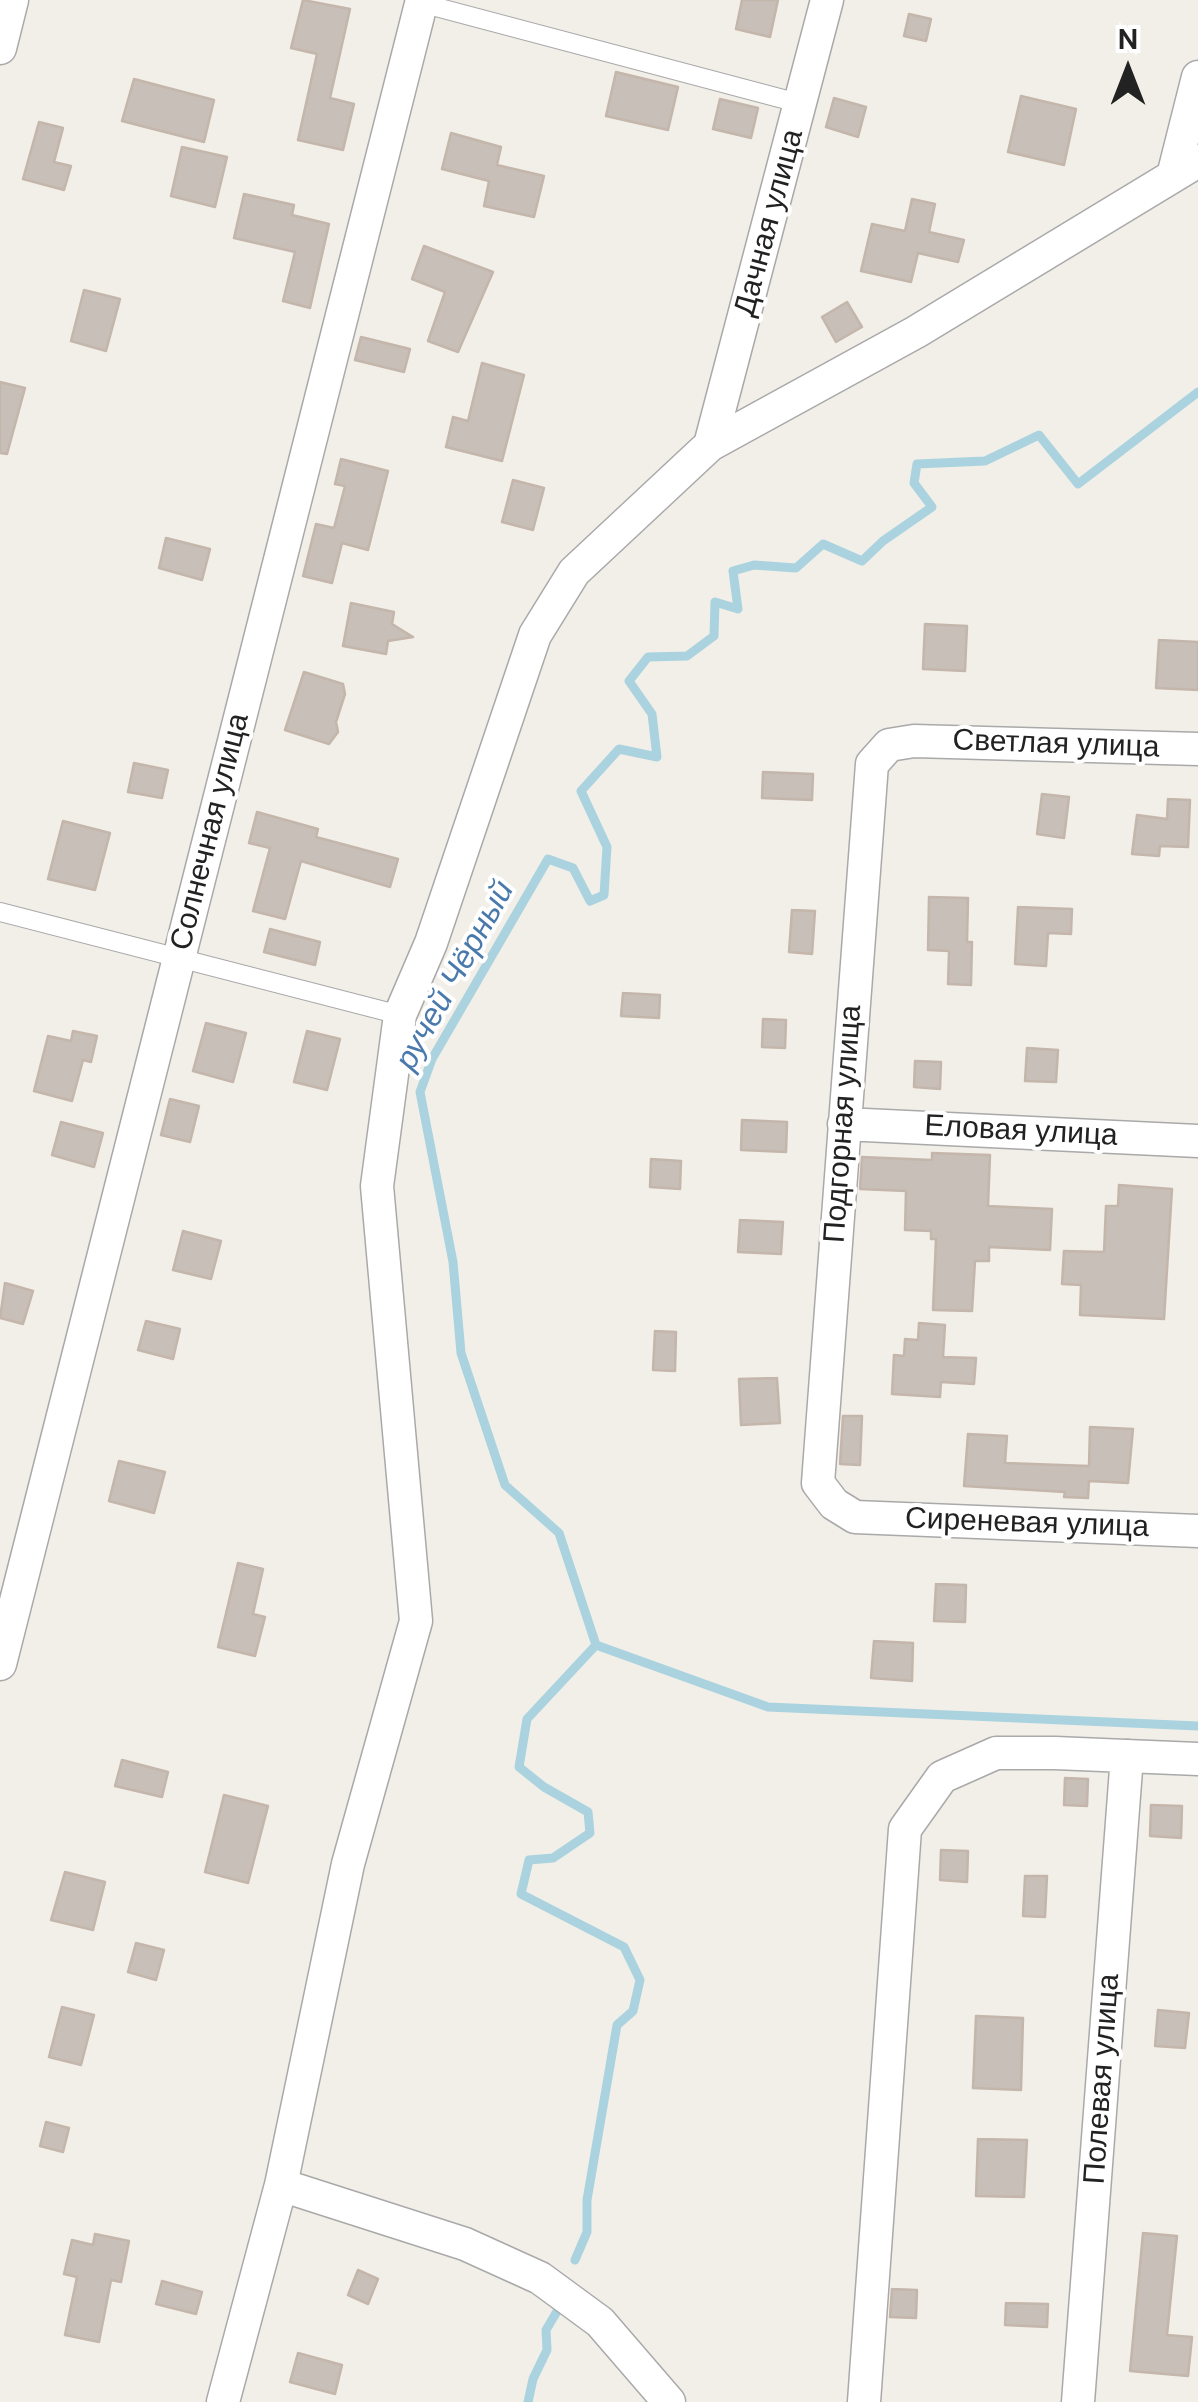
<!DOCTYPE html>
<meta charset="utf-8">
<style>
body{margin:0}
#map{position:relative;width:1198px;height:2402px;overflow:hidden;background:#f2efe9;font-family:"DM Sans",sans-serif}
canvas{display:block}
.north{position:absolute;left:1078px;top:20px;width:100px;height:100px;-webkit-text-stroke:8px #fff;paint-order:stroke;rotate:0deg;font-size:28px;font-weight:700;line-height:40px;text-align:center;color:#222}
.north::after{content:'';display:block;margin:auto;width:35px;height:45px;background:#222;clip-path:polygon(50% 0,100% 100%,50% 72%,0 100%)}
</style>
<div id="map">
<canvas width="1198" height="2402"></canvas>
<div class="north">N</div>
</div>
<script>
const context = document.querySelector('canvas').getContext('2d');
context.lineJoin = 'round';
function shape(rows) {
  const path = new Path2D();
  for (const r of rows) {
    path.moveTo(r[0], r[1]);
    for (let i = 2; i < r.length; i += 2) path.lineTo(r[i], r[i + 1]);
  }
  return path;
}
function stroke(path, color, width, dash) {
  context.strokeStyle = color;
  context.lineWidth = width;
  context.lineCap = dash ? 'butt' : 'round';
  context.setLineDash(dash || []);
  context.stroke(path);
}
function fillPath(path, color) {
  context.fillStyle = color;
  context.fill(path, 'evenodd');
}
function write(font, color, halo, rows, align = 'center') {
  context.font = font + ' "DM Sans",sans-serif';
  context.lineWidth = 8;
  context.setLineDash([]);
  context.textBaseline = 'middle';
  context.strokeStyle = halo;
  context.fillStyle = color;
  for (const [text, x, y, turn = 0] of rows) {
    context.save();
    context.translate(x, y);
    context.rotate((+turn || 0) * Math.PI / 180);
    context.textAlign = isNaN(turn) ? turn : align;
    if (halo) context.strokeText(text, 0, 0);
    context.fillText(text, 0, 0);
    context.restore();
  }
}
stroke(shape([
 [596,1645,768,1707,1198,1726],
 [575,2260,587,2232,587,2200,617,2025,633,2011,640,1980,624,1947,521,1894,529,1860,553,1858,590,1833,588,1812,544,1787,519,1767,527,1719,596,1645,559,1533,505,1485,461,1353,453,1262,420,1092,432,1059,548,859,573,868,590,901,604,895,607,847,581,791,619,749,657,757,652,714,629,681,648,657,687,656,714,636,715,602,738,609,733,571,754,565,796,568,823,544,862,561,883,541,932,507,914,483,917,464,985,461,1039,435,1078,484,1198,392],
 [528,2402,533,2379,547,2350,546,2330,559,2308]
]), '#aad3df', 9);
const building = shape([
 [303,0,350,9,330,98,354,104,343,150,298,140,317,54,291,48,303,0],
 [742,0,778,0,770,37,736,29,742,0],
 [909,14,931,19,926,41,904,36,909,14],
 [616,72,678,87,668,130,606,116,616,72],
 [134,79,214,100,204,142,122,121,134,79],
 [1021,96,1076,109,1064,165,1008,152,1021,96],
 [834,98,866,107,858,137,826,127,834,98],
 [720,99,758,108,751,138,713,129,720,99],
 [39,122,63,128,54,162,71,166,64,190,23,179,39,122],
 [451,133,501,147,497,165,544,176,534,217,484,206,489,181,442,169,451,133],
 [182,147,227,157,215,207,171,196,182,147],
 [244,194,294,205,292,215,329,224,310,308,283,301,295,252,234,238,244,194],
 [912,199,935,204,929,232,964,240,958,262,918,253,911,282,861,271,872,224,905,231,912,199],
 [424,246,493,272,458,352,428,341,445,292,412,279,424,246],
 [84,290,120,299,106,351,71,341,84,290],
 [847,302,862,327,836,342,822,317,847,302],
 [361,337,410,349,404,372,355,360,361,337],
 [482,363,524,375,502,461,446,447,453,417,468,421,482,363],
 [0,382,25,388,7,454,0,453,0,382],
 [341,459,388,471,368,550,342,543,332,583,303,576,316,524,334,528,345,486,335,484,341,459],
 [513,480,544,488,533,530,502,522,513,480],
 [166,538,210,549,202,580,159,568,166,538],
 [351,603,394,612,392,624,413,637,388,641,386,654,343,646,351,603],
 [925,624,967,626,965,671,923,669,925,624],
 [1159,640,1198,642,1198,690,1156,688,1159,640],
 [304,672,343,684,345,694,336,722,338,732,329,744,285,730,304,672],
 [134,763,168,770,162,798,128,792,134,763],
 [763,772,813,774,812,800,762,798,763,772],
 [1042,794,1069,797,1064,838,1037,834,1042,794],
 [1168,799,1190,800,1188,847,1160,846,1159,856,1132,854,1137,815,1167,819,1168,799],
 [257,812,318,829,316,837,398,859,390,887,301,861,285,919,253,911,270,848,249,843,257,812],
 [63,821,110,833,95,890,48,879,63,821],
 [929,897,968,898,967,942,972,942,971,985,948,984,949,951,928,950,929,897],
 [1018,907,1072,909,1071,934,1048,933,1046,966,1015,964,1018,907],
 [792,910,815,911,812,954,789,952,792,910],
 [270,929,320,942,315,965,264,952,270,929],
 [623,993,660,995,659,1018,621,1016,623,993],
 [763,1019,786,1020,785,1048,762,1047,763,1019],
 [206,1023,246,1033,233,1082,193,1071,206,1023],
 [73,1031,97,1036,91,1062,83,1060,72,1101,34,1091,48,1036,71,1041,73,1031],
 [307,1031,340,1039,327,1090,294,1082,307,1031],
 [1027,1048,1058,1050,1056,1082,1025,1081,1027,1048],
 [915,1061,941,1062,940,1089,914,1087,915,1061],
 [170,1099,199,1106,190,1142,161,1135,170,1099],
 [742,1120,787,1122,786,1152,741,1150,742,1120],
 [61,1122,103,1133,94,1167,52,1155,61,1122],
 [932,1153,990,1155,988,1206,1052,1209,1050,1250,989,1247,989,1261,975,1261,972,1311,933,1310,936,1239,931,1239,931,1231,905,1230,906,1191,860,1189,862,1157,932,1160,932,1153],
 [651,1159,681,1161,680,1189,650,1187,651,1159],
 [1119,1185,1172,1189,1164,1319,1080,1315,1081,1285,1062,1284,1064,1251,1104,1252,1106,1206,1118,1206,1119,1185],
 [740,1220,783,1222,781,1254,738,1252,740,1220],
 [183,1231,221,1241,211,1279,173,1270,183,1231],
 [5,1283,33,1291,23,1324,0,1318,5,1283],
 [146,1321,180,1329,173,1359,138,1350,146,1321],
 [919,1323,945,1325,943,1357,976,1358,974,1384,941,1382,940,1397,892,1394,894,1355,904,1356,905,1339,918,1340,919,1323],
 [655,1331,676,1332,675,1371,653,1370,655,1331],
 [777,1378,780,1423,741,1425,739,1379,777,1378],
 [843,1416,862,1416,860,1465,840,1464,843,1416],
 [1090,1427,1133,1429,1128,1483,1089,1481,1088,1498,1064,1497,1065,1492,964,1486,968,1434,1007,1436,1005,1463,1089,1466,1090,1427],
 [119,1461,165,1472,154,1513,109,1501,119,1461],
 [238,1563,263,1569,253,1614,265,1617,255,1656,218,1647,238,1563],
 [936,1584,966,1585,965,1622,934,1621,936,1584],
 [874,1641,913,1643,912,1681,871,1678,874,1641],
 [122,1760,168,1772,162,1797,115,1786,122,1760],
 [1065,1778,1088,1779,1087,1806,1064,1805,1065,1778],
 [224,1795,268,1806,248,1883,205,1872,224,1795],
 [1151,1805,1182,1806,1181,1838,1150,1836,1151,1805],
 [941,1850,968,1851,967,1882,940,1880,941,1850],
 [65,1872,105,1882,93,1930,51,1920,65,1872],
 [1025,1876,1047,1876,1045,1917,1023,1916,1025,1876],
 [136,1943,164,1950,156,1980,128,1972,136,1943],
 [62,2007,94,2015,81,2065,49,2057,62,2007],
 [1158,2010,1189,2013,1185,2048,1155,2046,1158,2010],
 [976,2016,1023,2018,1021,2090,973,2088,976,2016],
 [46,2122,69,2128,63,2152,40,2146,46,2122],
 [978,2139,1027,2140,1024,2197,976,2196,978,2139],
 [1143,2233,1177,2236,1167,2335,1192,2337,1188,2376,1130,2371,1143,2233],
 [95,2234,129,2241,121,2282,111,2280,99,2342,65,2335,77,2277,64,2274,72,2240,93,2245,95,2234],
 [358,2270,378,2279,368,2304,348,2295,358,2270],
 [162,2281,202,2292,196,2314,156,2304,162,2281],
 [892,2289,917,2290,916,2318,890,2317,892,2289],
 [1006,2303,1048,2304,1047,2327,1005,2325,1006,2303],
 [298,2353,342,2365,335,2394,290,2382,298,2353]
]);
fillPath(building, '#c7bfb8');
stroke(building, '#c4b6ab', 2.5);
const service = shape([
 [421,3,802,104],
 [0,912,400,1015]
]);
const minor = shape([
 [0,48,12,0],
 [1174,172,1198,77],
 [710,445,827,0],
 [1198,749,914,741,889,745,872,764,818,1483,834,1504,855,1517,1198,1531],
 [844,1124,1198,1141],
 [0,1664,422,0],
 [281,2185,465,2244,540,2278,600,2322,669,2402],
 [223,2402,281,2185,348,1864,416,1621,377,1186,400,1015,431,943,535,635,574,572,710,445,916,332,1198,161],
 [864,2402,905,1829,942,1777,996,1753,1055,1753,1198,1759],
 [1078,2402,1127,1756]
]);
stroke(service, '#a9a9a9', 20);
stroke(minor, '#a9a9a9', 35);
stroke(service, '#fff', 18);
stroke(minor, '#fff', 32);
write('30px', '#222', '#fff', [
 ["Дачная улица",770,223,-75],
 ["Светлая улица",1056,745,2],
 ["Солнечная улица",211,832,-76],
 ["Подгорная улица",844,1124,-86],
 ["Еловая улица",1021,1132,3],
 ["Сиреневая улица",1027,1524,2],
 ["Полевая улица",1103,2079,-86]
]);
write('italic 32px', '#4a7aab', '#fff', [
 ["ручей Чёрный",456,976,-61]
]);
</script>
